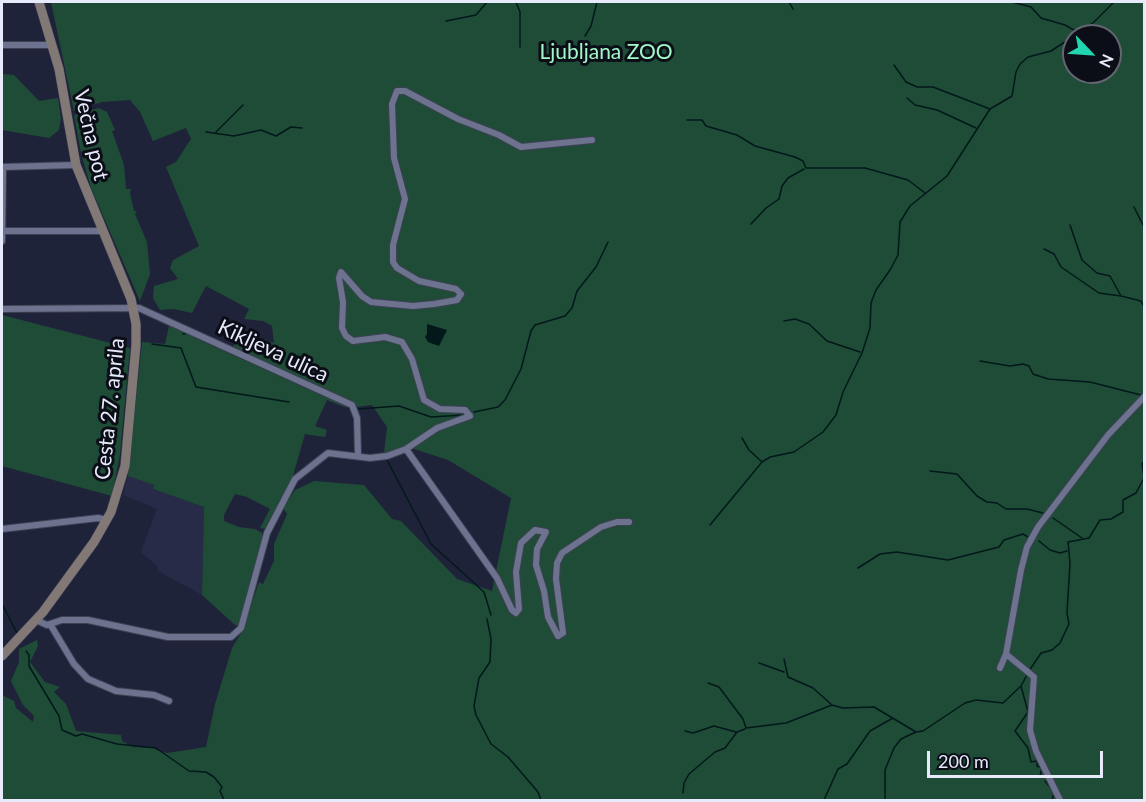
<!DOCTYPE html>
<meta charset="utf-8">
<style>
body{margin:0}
#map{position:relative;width:1146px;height:802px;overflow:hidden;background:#1f233a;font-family:Lato,sans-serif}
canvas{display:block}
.frame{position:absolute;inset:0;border:3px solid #e7eafa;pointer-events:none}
.north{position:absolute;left:1062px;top:24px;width:60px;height:60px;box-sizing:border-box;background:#0b0d17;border:2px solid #636572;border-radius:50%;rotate:115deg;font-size:16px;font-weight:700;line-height:24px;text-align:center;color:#e7eafa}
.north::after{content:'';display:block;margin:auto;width:21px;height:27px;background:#21d5af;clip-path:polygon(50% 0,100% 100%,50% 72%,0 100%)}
.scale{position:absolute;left:927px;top:751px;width:176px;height:27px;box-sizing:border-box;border:3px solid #e7eafa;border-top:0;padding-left:8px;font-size:18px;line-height:21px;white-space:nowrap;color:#e7eafa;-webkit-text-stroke:4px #0b0d17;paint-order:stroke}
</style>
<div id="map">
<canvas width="1146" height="802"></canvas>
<div class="frame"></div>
<div class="north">N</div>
<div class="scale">200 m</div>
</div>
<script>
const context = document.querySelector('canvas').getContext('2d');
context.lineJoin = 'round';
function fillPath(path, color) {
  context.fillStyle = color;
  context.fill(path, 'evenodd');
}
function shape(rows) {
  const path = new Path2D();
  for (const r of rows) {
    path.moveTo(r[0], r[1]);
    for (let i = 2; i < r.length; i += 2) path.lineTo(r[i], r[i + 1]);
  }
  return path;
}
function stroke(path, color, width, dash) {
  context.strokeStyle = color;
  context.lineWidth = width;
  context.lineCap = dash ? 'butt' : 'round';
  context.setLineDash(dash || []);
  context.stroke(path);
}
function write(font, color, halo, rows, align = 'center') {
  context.font = font + ' Lato,sans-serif';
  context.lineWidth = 6;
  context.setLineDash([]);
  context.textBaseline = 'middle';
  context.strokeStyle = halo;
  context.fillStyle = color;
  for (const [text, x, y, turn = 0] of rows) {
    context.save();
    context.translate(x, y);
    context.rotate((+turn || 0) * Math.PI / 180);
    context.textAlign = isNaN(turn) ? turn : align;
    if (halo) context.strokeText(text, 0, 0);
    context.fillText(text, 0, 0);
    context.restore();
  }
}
fillPath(shape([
 [128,476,154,485,153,489,204,507,202,595,158,571,157,566,141,552,157,509,123,495]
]), '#272b48');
fillPath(shape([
 [51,2,1144,2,1144,800,2,800,2,695,14,701,16,708,33,722,34,716,23,705,11,681,19,662,19,649,37,640,38,646,30,662,45,682,60,687,54,692,66,704,76,731,121,735,122,741,133,747,155,748,156,750,167,753,206,747,215,704,232,648,243,630,259,582,263,584,274,561,274,544,287,514,283,508,295,490,314,481,364,485,392,519,401,521,457,579,492,591,511,498,448,460,405,446,384,454,387,427,372,405,347,408,327,400,315,426,327,430,325,437,305,434,292,479,267,529,260,528,270,509,247,497,235,494,224,515,224,521,239,527,255,529,262,533,262,542,240,626,235,625,202,595,204,507,153,489,154,485,128,476,142,342,165,344,169,326,229,351,245,332,274,343,272,326,263,321,244,319,249,309,206,286,192,313,174,309,160,310,153,298,154,286,178,279,170,268,173,260,199,246,166,167,176,162,191,139,186,128,153,141,140,112,130,100,102,102,74,111],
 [1074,36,1110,36,1110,72,1074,72],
 [2,74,14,75,39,101,58,98,61,118,59,130,49,138,2,130],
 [99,108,107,112,115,130,112,131,124,165,126,189,131,189,130,193,134,211,137,211,135,214,147,242,150,274,140,301,91,188,81,153,74,115],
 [2,315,130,348,120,454,112,496,2,466]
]), '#1f4c36');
fillPath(shape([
 [427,324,447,330,439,346,428,342,425,337,427,334]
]), '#02181b');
stroke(shape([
 [516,2,520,12,520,47],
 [789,2,793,9],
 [1012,2,1031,7,1041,18,1065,25,1079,33],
 [446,21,476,15,487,2],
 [585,36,591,26,597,2],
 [1075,36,1094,22,1114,2],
 [894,65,906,82,917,87,933,87,990,109],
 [907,98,915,105,937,110,976,128],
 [687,120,702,120,706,126,737,135,755,146,795,157,803,161,806,168,865,168,908,180,925,193],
 [206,132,234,136,261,130,276,136,291,127,302,128],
 [216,132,243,105],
 [1134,207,1144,227],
 [751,224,766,208,779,199,782,186,788,178,804,169],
 [1070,225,1082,260,1097,273,1110,276,1121,296,1141,301,1144,307],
 [1044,249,1054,254,1061,267,1099,293,1121,296],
 [784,321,795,319,809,324,827,341,860,352],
 [183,334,188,333],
 [195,337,325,396],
 [152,344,181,348,196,387,289,402],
 [980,361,1010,366,1023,364,1029,366,1033,374,1048,379,1090,382,1141,395],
 [343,404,351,409],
 [358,409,399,406,431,417,464,415],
 [474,412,498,407,505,400,521,369,531,331,535,325,565,316,572,308,577,291,596,267,608,242],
 [742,438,749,450,762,462],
 [386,458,431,544,484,592,491,615],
 [930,471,957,474,977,496,987,502,997,503,1006,509,1027,509,1043,513],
 [1053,518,1082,538],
 [710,525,762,462,770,457,794,452,823,432,836,415,843,392,862,353,870,328,871,303,876,290,890,270,898,255,900,222,910,206,947,176,990,109,1012,96,1016,72,1020,64,1028,57,1051,51,1074,36],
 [1039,541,1050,550,1060,553,1067,551],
 [858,568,880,554,897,552,948,560,999,547,1004,540,1023,534,1028,537],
 [2,604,17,633],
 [487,619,491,639,490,662,479,678,474,706,476,715,491,744,508,757,538,792,541,800],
 [26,651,29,655,29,666,59,716,62,730,76,736,82,734,117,744,156,748,189,771,206,772,214,777,222,787,220,791,224,800],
 [784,659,788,677,813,688,832,705,843,708,874,707,916,732,923,731,965,703,976,700,1003,703,1021,686],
 [759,663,784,672],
 [1029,671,1041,653,1052,650,1060,643,1069,624,1067,613,1070,563,1068,542,1089,538,1100,520,1111,519,1123,512,1123,500,1136,493,1144,478,1142,464,1144,461],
 [1027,675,1021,686,1028,712,1015,731,1028,748,1031,762,1037,761,1037,766,1042,768,1040,776],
 [708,683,719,687,743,719,746,728,786,723,832,705],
 [685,731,693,733,714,726,736,732],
 [1045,781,1050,787],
 [683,793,684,783,689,774,715,752,725,748,737,732,745,729],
 [824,800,838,769,847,764,870,731,893,718],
 [885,800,885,770,894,748,901,739,916,732],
 [1052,800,1054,793]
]), '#02181b', 1.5);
const street = shape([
 [2,45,51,45],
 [2,167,76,165],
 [2,231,102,231],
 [2,241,3,167],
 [2,309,139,308,352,405,357,418,358,455],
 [406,449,497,578,512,610,516,613,519,609,516,572,521,543,535,530,546,532,537,549,536,565,544,591,548,617,558,636,563,633,556,579,557,563,562,553,601,527,617,522,629,522],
 [2,529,98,518,106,520],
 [36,620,47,625,62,620,88,620,168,637,231,637,241,628,267,533,295,479,328,453,370,458,387,456,406,449,437,428,470,416,465,410,440,409,424,400,412,359,402,342,385,337,353,341,346,336,342,328,343,302,339,278,341,272,362,296,371,302,413,306,434,304,457,300,461,294,456,289,419,281,397,268,393,262,393,245,405,199,394,158,392,104,397,91,405,91,458,119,499,135,521,147,592,140],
 [50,624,74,664,88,679,116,691,154,695,169,701],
 [1000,668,1006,654],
 [1060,800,1036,751,1030,730,1034,677,1006,654,1021,570,1027,547,1038,527,1108,435,1144,397]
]);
const secondary = shape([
 [2,656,43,612,94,542,111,512,125,466,136,345,136,324,131,299,76,165,59,69,39,2]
]);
stroke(street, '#3e4154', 8);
stroke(secondary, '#3e4154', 10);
stroke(street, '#6d738e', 6);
stroke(secondary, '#827875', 9);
write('21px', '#a1f7c7', '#0b0d17', [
 ["Ljubljana ZOO",606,52]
]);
write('21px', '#e7eafa', '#0b0d17', [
 ["Večna pot",91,135,77],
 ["Kikljeva ulica",273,351,25],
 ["Cesta 27. aprila",110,409,-84]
]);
</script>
